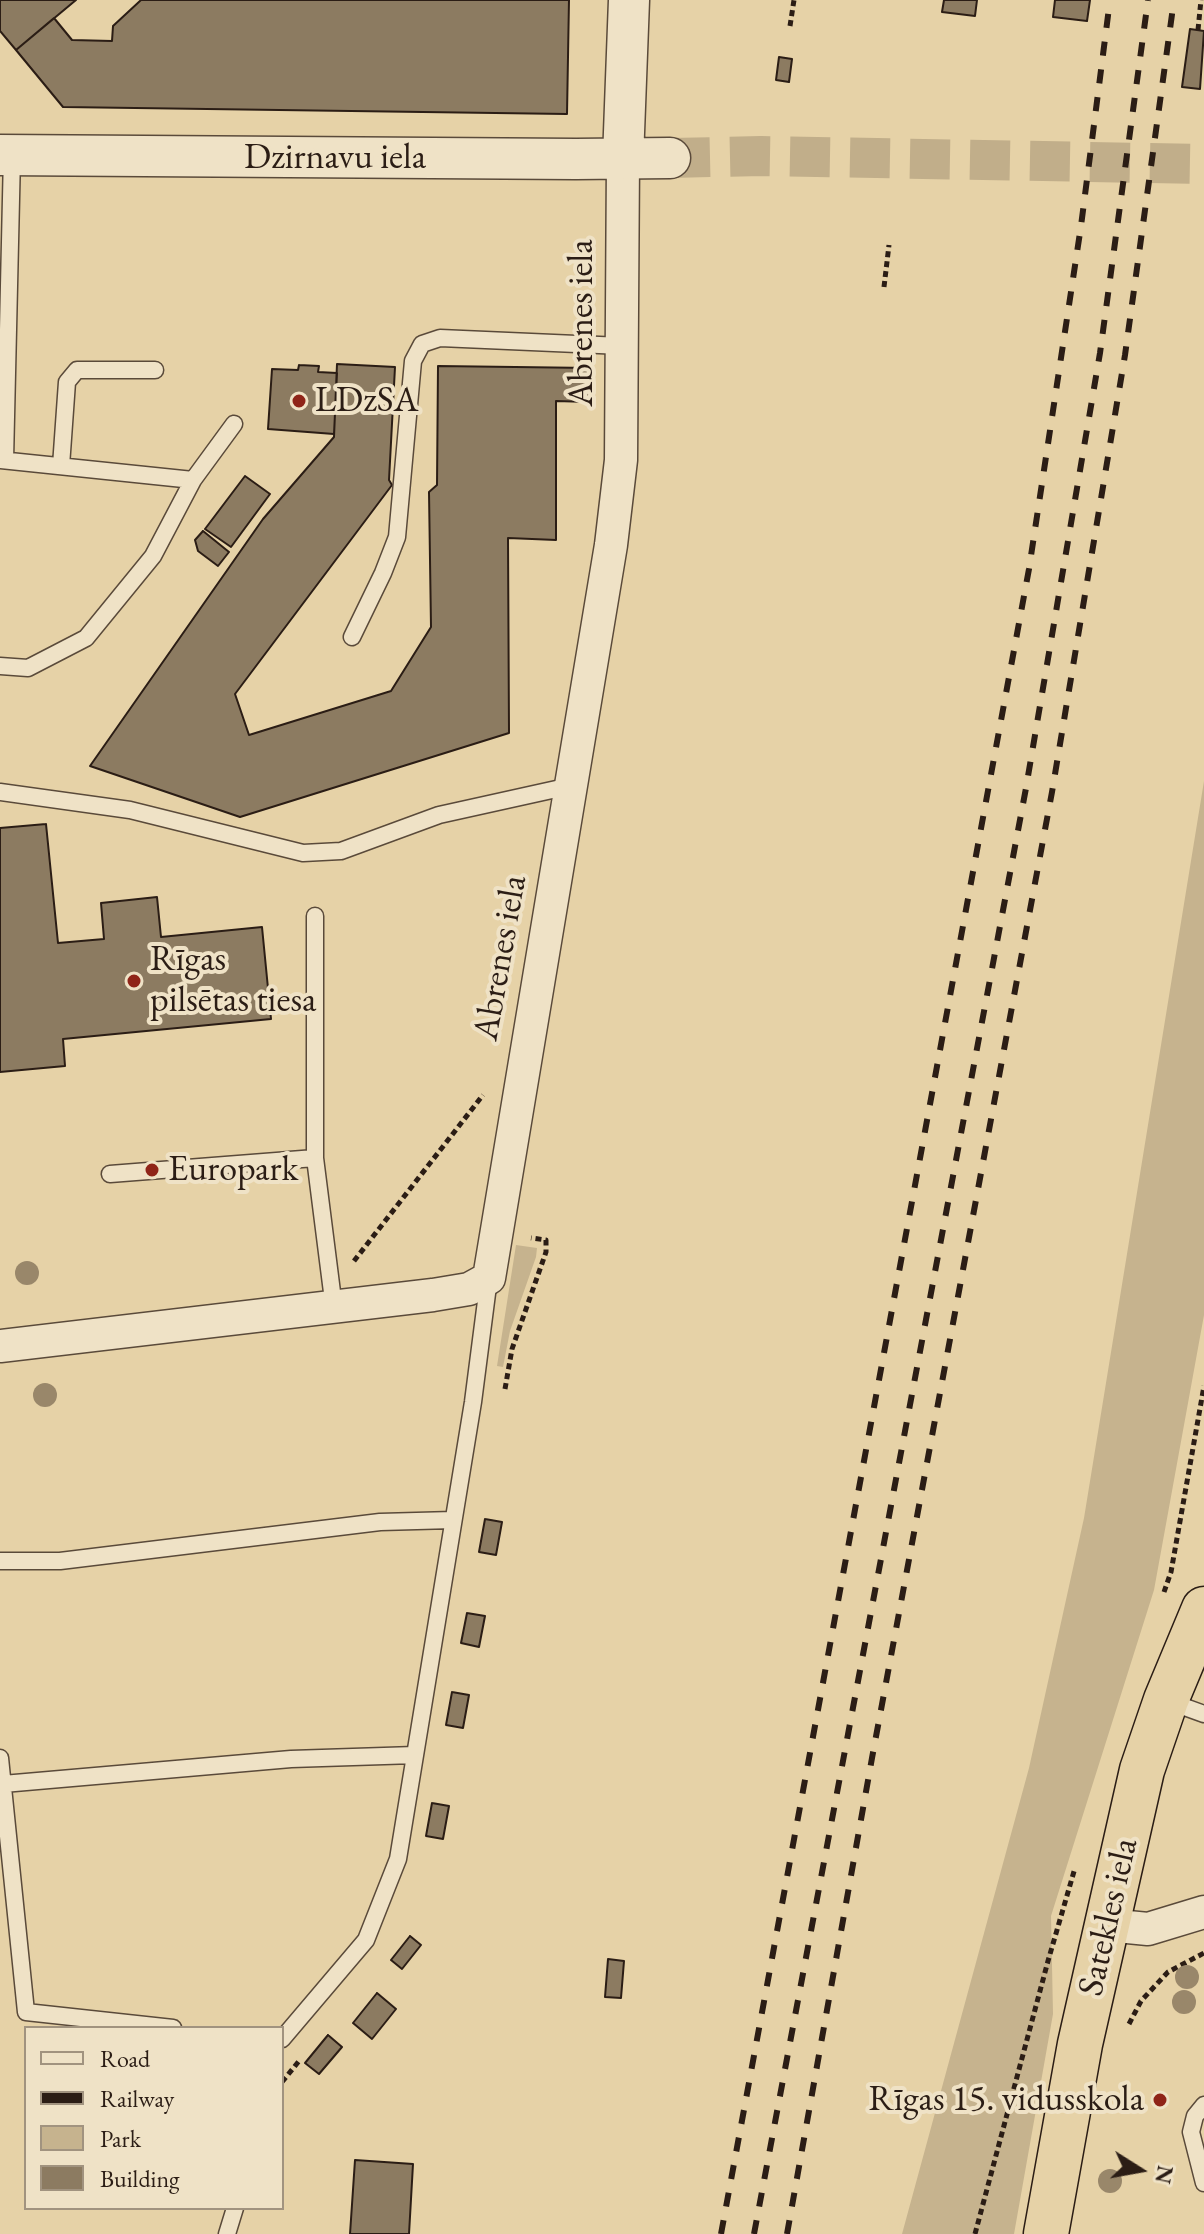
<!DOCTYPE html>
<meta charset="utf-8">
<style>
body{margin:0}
#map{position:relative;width:1204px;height:2234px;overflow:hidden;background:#e6d2a7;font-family:"EB Garamond",serif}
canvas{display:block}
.legend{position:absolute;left:24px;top:2026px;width:260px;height:184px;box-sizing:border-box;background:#efe2c6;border:2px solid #a1937f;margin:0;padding:10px 14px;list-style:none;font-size:24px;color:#2b1d15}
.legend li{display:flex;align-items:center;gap:16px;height:40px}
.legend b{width:40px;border:2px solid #a1937f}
.north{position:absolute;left:1100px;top:2130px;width:80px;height:80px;-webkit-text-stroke:6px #efe2c6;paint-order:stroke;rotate:101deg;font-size:22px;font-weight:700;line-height:32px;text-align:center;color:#2b1d15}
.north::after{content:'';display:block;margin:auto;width:28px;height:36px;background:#2b1d15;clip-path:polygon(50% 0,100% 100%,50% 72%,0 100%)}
</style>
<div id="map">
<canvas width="1204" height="2234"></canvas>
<ul class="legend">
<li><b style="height:10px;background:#efe2c6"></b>Road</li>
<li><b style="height:10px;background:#2b1d15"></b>Railway</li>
<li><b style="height:22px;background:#c6b38e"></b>Park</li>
<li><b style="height:22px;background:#8c7b61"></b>Building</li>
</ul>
<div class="north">N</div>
</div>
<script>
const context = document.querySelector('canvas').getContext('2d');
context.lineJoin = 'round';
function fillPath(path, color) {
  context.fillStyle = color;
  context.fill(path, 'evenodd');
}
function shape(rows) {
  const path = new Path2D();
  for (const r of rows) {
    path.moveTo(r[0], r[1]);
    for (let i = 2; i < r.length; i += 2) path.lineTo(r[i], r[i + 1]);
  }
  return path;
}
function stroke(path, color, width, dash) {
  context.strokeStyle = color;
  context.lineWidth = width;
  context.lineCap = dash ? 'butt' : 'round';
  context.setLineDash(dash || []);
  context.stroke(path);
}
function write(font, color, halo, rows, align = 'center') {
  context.font = font + ' "EB Garamond",serif';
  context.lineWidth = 8;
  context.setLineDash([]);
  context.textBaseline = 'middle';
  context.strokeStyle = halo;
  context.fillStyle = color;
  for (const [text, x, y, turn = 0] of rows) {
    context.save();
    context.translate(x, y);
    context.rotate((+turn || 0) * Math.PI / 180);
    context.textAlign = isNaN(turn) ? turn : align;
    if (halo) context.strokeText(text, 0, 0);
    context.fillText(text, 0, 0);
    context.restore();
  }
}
fillPath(shape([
 [1204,781,1204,1315,1154,1590,1051,1916,1053,2014,1014,2234,902,2234,1029,1768,1084,1518],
 [516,1245,537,1248,536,1257,510,1331,503,1367,497,1366]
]), '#c6b38e');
const building = shape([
 [0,0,76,0,16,50,0,31,0,0],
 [141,0,569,0,567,114,63,107,16,50,54,18,72,40,112,41,113,26,141,0],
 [944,0,977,0,975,16,942,12,944,0],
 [1055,0,1090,0,1087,21,1053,17,1055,0],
 [1190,29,1204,31,1200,89,1182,87,1190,29],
 [779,57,792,59,789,82,776,80,779,57],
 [337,364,395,367,389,480,392,485,235,694,249,735,391,691,431,627,429,492,437,485,438,366,592,368,589,402,556,401,556,540,508,538,509,733,240,817,90,766,263,519,334,437,337,364],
 [299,365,319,366,318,372,337,373,334,434,268,429,272,369,298,370,299,365],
 [245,476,270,494,231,547,205,529,245,476],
 [203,531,229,552,218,566,198,551,195,540,203,531],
 [46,824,58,943,104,939,101,903,157,897,161,937,262,927,271,1019,63,1039,65,1066,0,1072,0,828,46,824],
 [485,1519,502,1522,496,1555,479,1552,485,1519],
 [467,1613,485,1616,479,1647,461,1643,467,1613],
 [452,1692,469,1695,463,1728,446,1725,452,1692],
 [432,1803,449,1806,443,1839,426,1836,432,1803],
 [410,1936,421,1945,402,1969,391,1960,410,1936],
 [608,1959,624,1961,621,1998,605,1997,608,1959],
 [377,1993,396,2009,372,2039,353,2023,377,1993],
 [328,2035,342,2047,319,2074,305,2063,328,2035],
 [355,2160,413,2164,409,2234,350,2234,355,2160]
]);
fillPath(building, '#8c7b61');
stroke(building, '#2b1d15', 2);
stroke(shape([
 [670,158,761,156,1204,164]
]), '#c1ae8a', 40, [40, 20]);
const service = shape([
 [0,460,193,480,153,556,86,638,28,668,0,666],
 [5,460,12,155],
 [61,466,67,382,77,370,155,370],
 [193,480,234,424],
 [352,637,383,573,397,537,413,361,422,344,440,338,622,346],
 [0,792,130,810,303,853,341,851,439,815,570,786],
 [315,1158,315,916],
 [110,1174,315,1158,334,1308],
 [0,1561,60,1561,380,1522,453,1520],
 [1168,1701,1204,1714],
 [0,1758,26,2012,173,2028],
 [3,1784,291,1759,415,1755],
 [282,2039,366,1940,398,1859,473,1402,489,1278],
 [1204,2105,1195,2116,1191,2132,1204,2183],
 [227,2234,235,2208]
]);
const minor = shape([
 [0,1346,433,1295,469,1289,489,1278,611,545,621,460,623,159],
 [1107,1925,1148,1929,1204,1912]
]);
const tertiary = shape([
 [0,155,576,159,670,158],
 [623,159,629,0]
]);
const trunk = shape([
 [1046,2234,1080,2044,1142,1770,1166,1700,1204,1609]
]);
stroke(service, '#5a4a3a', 19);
stroke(minor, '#5a4a3a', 35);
stroke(tertiary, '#5a4a3a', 43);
stroke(trunk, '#2b1d15', 47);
stroke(shape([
 [790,26,794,0],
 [1198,30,1201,0],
 [884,287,889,245],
 [354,1261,483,1095],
 [505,1389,512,1349,546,1252,546,1240,531,1238],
 [1164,1592,1171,1572,1204,1386],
 [1129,2024,1141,2001,1168,1972,1204,1953],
 [282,2082,299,2061],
 [975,2234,1048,1961,1075,1868]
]), '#2b1d15', 5, [6, 4]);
stroke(service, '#efe2c6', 16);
stroke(minor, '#efe2c6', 32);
stroke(tertiary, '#efe2c6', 40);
stroke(trunk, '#e6d2a7', 44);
stroke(shape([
 [721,2234,1029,569,1081,226,1110,0],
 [754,2234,1026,788,1100,353,1148,0],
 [787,2234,872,1758,1052,792,1125,355,1174,0]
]), '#2b1d15', 6, [14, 14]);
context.fillStyle = '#99876a';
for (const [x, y] of [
 [27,1273],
 [45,1395],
 [1187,1977],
 [1184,2002],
 [1110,2181]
]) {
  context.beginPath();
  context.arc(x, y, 12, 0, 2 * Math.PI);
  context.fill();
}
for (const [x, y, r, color] of [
 [299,401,8,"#8f2418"],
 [134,981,8,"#8f2418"],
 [152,1170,8,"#8f2418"],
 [1160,2100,8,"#8f2418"]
]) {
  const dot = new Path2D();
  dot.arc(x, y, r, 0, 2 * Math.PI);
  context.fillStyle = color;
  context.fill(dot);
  stroke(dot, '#efe2c6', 3);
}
write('36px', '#2b1d15', '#efe2c6', [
 ["Dzirnavu iela",335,158],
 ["Abrenes iela",582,323,-90],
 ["Abrenes iela",501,958,-80],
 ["Satekles iela",1109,1917,-77]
]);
write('36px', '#2b1d15', '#efe2c6', [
 ["LDzSA",315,401],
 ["Rīgas",150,960],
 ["pilsētas tiesa",150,1001],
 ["Europark",168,1170],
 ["Rīgas 15. vidusskola",1144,2100,"right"]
], 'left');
</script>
